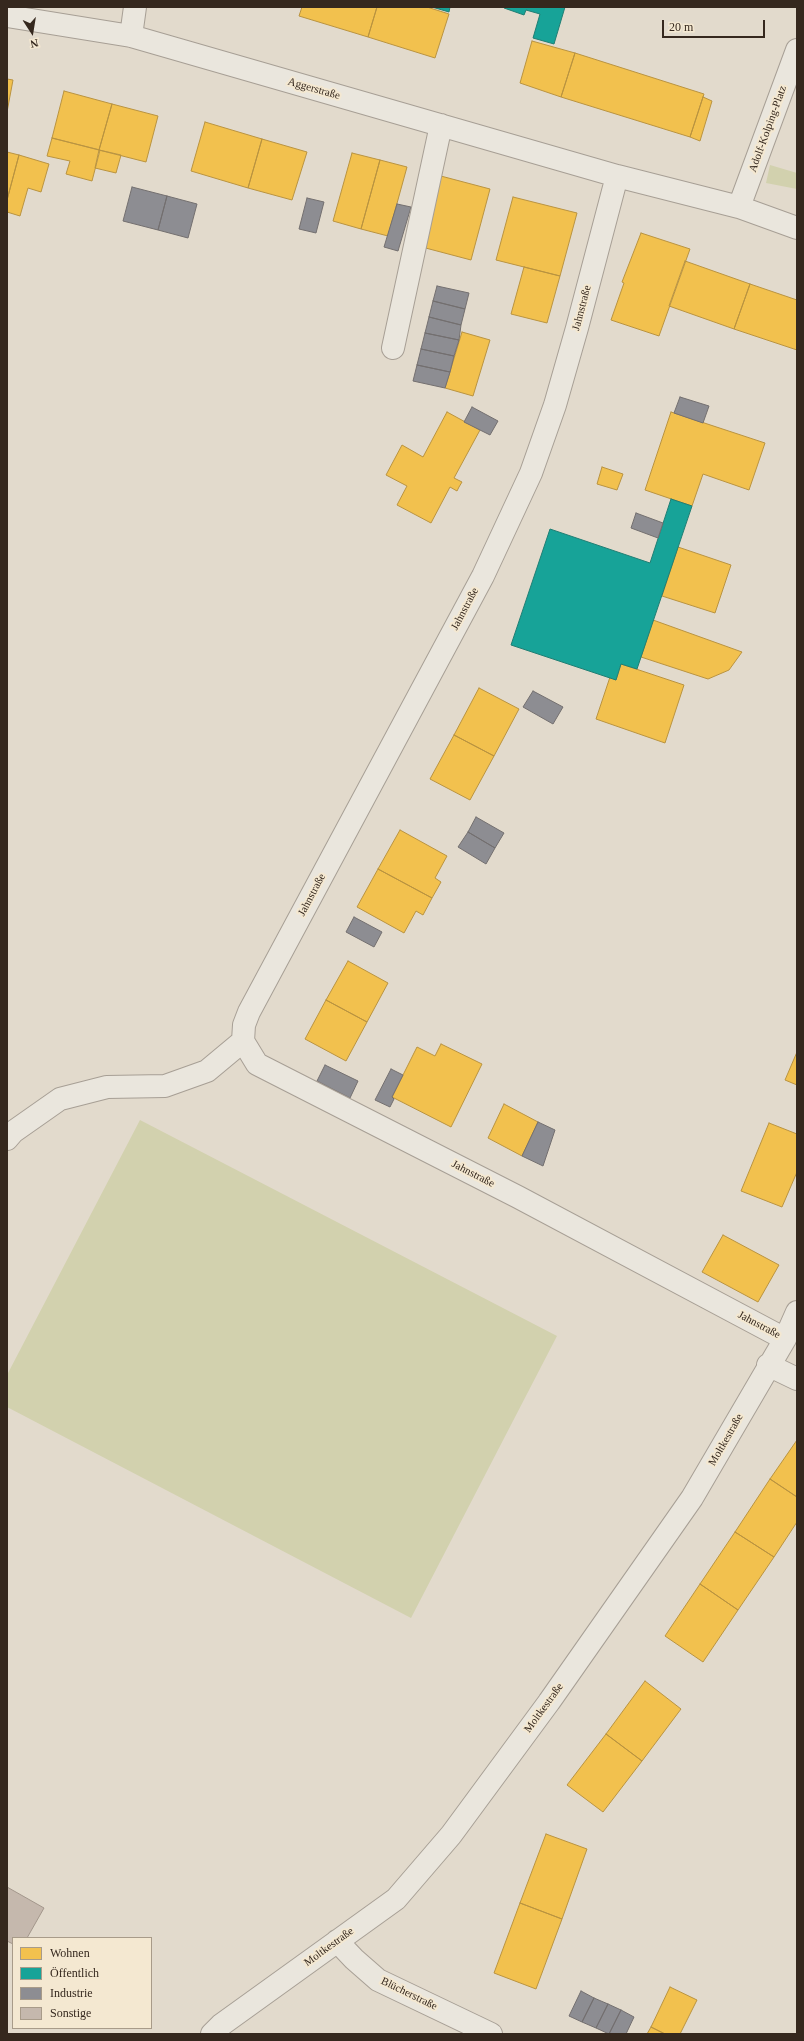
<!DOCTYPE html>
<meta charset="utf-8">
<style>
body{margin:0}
#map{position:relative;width:804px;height:2041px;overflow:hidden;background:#e2dacc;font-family:"Times New Roman",serif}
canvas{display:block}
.frame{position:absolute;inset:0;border:8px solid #35281e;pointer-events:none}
.legend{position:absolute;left:12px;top:1937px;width:140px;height:92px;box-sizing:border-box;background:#f4e8d1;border:1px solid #a89b89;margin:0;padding:5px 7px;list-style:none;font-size:12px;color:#35281e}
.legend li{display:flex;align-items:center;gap:8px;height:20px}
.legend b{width:20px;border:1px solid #a89b89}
.north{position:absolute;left:12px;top:12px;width:40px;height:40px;-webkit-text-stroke:3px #f4e8d1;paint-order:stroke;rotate:168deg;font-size:11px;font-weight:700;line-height:16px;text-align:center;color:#35281e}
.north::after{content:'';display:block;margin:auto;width:14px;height:18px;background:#35281e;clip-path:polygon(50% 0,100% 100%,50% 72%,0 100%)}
.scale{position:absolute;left:662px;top:20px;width:103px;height:18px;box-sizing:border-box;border:2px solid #35281e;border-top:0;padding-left:5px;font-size:12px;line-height:14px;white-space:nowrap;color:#35281e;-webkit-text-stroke:3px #f4e8d1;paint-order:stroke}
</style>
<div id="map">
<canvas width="804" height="2041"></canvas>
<div class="frame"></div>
<ul class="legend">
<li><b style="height:11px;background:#f2c14e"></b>Wohnen</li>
<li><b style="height:11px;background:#17a398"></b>Öffentlich</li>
<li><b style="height:11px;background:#8d8d92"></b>Industrie</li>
<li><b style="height:11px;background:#c5b8ad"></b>Sonstige</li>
</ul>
<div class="north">N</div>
<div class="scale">20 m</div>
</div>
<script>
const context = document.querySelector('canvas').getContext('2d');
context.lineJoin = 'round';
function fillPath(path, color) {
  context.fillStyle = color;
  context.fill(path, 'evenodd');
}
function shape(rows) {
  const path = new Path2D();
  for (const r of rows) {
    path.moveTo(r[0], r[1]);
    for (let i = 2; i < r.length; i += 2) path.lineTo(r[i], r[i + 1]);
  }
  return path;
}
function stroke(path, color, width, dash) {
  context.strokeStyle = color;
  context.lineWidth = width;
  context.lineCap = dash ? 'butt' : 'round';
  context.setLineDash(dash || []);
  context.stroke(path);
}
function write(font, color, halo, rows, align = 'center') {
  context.font = font + ' "Times New Roman",serif';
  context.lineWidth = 4;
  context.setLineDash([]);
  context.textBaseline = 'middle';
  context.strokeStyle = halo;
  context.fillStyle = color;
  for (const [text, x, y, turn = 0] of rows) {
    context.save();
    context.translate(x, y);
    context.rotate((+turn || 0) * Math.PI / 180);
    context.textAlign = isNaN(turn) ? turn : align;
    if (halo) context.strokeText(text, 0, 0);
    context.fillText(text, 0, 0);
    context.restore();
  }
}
fillPath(shape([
 [770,165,797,173,797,189,766,183],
 [140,1120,557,1336,411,1618,7,1407,7,1375]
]), '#d2d1ae');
const homes = shape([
 [302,7,377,7,368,37,299,16,302,7],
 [377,7,427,7,449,14,435,58,368,37,377,7],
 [532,41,575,53,561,97,520,83,532,41],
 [575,53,704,94,690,137,561,97,575,53],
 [7,79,13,80,7,112,7,79],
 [64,91,112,104,99,150,52,138,64,91],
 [703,97,712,101,700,141,690,137,703,97],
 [112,104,158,116,146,162,99,150,112,104],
 [205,122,262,139,248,188,191,171,205,122],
 [52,138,100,150,92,181,66,174,70,161,47,156,52,138],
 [262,139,307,152,292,200,248,188,262,139],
 [99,150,121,155,116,173,95,168,99,150],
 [7,152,19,155,7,200,7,152],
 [352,153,380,160,361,229,333,221,352,153],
 [19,155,49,164,41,192,28,188,20,216,7,212,7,200,19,155],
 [380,160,407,167,388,236,361,229,380,160],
 [437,175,490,189,471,260,418,246,437,175],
 [513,197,577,213,560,276,496,260,513,197],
 [641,233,690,249,659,336,611,320,624,283,622,282,641,233],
 [685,261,750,284,734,329,669,306,685,261],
 [524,267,560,276,547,323,511,314,524,267],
 [750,284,797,300,797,350,734,329,750,284],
 [462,332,490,340,473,396,445,388,462,332],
 [447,412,480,430,454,478,462,482,459,487,457,491,450,487,431,523,397,505,407,486,386,475,402,445,423,457,447,412],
 [671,412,765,443,749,490,703,474,692,506,645,490,671,412],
 [602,467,623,474,617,490,597,484,602,467],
 [678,547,731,565,715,613,662,596,678,547],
 [653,620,742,652,729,670,708,679,641,657,653,620],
 [621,664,684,685,665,743,596,719,610,677,616,680,621,664],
 [479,688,519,709,494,756,454,735,479,688],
 [454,735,494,756,470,800,430,779,454,735],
 [400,830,447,856,435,878,441,882,432,898,378,869,400,830],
 [378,869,432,898,423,915,416,911,404,933,357,907,378,869],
 [348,961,388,983,367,1022,326,1000,348,961],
 [326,1000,367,1022,346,1061,305,1039,326,1000],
 [441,1044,482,1064,451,1127,392,1097,417,1047,435,1056,441,1044],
 [797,1052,797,1085,785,1080,797,1052],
 [504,1104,538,1122,522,1156,488,1138,504,1104],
 [769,1123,797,1134,797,1172,782,1207,741,1191,769,1123],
 [723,1235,779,1265,758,1302,702,1272,723,1235],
 [797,1440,797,1497,770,1479,797,1440],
 [770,1479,797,1497,797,1522,774,1557,735,1532,770,1479],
 [735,1532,774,1557,738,1610,700,1584,735,1532],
 [700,1584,738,1610,703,1662,665,1636,700,1584],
 [645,1681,681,1709,642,1761,606,1734,645,1681],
 [606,1734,642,1761,603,1812,567,1785,606,1734],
 [546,1834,587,1849,562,1919,520,1903,546,1834],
 [520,1903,562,1919,536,1989,494,1973,520,1903],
 [670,1987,697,2000,680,2034,665,2034,651,2027,670,1987],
 [651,2027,665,2034,647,2034,651,2027]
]);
fillPath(homes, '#f2c14e');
stroke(homes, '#b99340', 1);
const public = shape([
 [432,7,450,7,449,12,432,7],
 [504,7,565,7,554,44,533,38,540,14,526,10,524,15,504,8,504,7],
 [671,499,692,506,637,669,621,664,616,680,511,645,550,529,650,563,671,499]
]);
fillPath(public, '#17a398');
stroke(public, '#207e73', 1);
const industry = shape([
 [132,187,167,196,158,230,123,221,132,187],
 [167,196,197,204,188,238,158,230,167,196],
 [307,198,324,202,316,233,299,229,307,198],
 [397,204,411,207,398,251,384,247,397,204],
 [437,286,469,293,465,309,433,301,437,286],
 [433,301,465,309,461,325,429,317,433,301],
 [429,317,461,325,459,340,425,333,429,317],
 [425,333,459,340,454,356,421,349,425,333],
 [421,349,454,356,450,372,417,365,421,349],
 [417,365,450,372,445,388,413,381,417,365],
 [680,397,709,406,703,423,674,413,680,397],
 [472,407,498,421,490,435,464,422,472,407],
 [636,513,663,523,658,538,631,528,636,513],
 [533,691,563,707,553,724,523,707,533,691],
 [476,817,504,833,495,848,468,832,476,817],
 [468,832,495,848,486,864,458,847,468,832],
 [354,917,382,932,374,947,346,932,354,917],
 [325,1065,358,1081,350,1098,317,1081,325,1065],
 [391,1069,403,1075,392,1097,394,1099,390,1107,375,1100,391,1069],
 [538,1122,555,1130,543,1166,522,1156,538,1122],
 [581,1991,594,1998,582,2022,569,2016,581,1991],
 [594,1998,608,2004,596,2028,582,2022,594,1998],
 [608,2004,621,2010,609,2034,596,2028,608,2004],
 [621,2010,634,2017,626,2034,609,2034,621,2010]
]);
fillPath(industry, '#8d8d92');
stroke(industry, '#736f6f', 1);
const building = shape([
 [7,1887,44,1908,27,1938,13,1938,13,1944,7,1941,7,1887]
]);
fillPath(building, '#c5b8ad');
stroke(building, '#a2968b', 1);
const minor = shape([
 [7,16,131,36,617,176,739,207,797,228],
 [131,36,135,7],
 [617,176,577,328,555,405,531,473,483,576,249,1012,244,1025,243,1041,257,1064,518,1197,785,1339],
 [739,207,797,50],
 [393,348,441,125],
 [7,1139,13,1132,60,1099,107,1087,165,1086,207,1071,243,1041],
 [768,1365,797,1379],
 [337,1941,354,1959,378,1980,491,2034],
 [212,2034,221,2025,396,1899,451,1835,549,1702,692,1498,785,1339,797,1312]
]);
stroke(minor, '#a79f95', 24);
stroke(minor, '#eae6dd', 22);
write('11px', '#35281e', '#f4e8d1', [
 ["Aggerstraße",314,89,16],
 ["Adolf-Kolping-Platz",768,129,-70],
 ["Jahnstraße",582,308,-75],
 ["Jahnstraße",465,609,-62],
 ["Jahnstraße",312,895,-62],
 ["Jahnstraße",473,1174,27],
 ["Jahnstraße",759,1325,28],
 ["Moltkestraße",726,1440,-60],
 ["Moltkestraße",544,1708,-54],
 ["Moltkestraße",329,1947,-36],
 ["Blücherstraße",409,1994,26]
]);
</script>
